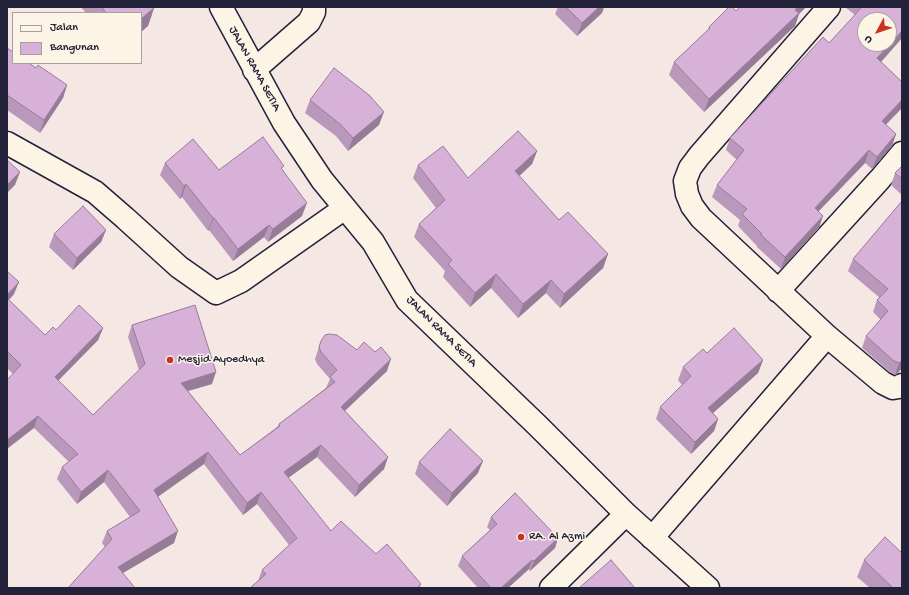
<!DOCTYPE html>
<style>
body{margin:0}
#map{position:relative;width:909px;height:595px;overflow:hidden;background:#f5e7e3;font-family:"Gochi Hand",sans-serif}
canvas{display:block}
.frame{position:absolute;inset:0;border:8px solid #22223b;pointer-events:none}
.legend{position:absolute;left:12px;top:12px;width:130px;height:52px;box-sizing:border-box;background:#fcf5e5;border:1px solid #a5a1a1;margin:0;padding:5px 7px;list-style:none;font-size:12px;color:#22223b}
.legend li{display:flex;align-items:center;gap:8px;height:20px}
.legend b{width:20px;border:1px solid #a5a1a1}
.north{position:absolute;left:857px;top:12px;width:40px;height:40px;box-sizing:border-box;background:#fcf5e5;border:1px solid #a5a1a1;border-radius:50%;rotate:230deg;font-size:11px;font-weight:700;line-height:16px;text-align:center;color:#22223b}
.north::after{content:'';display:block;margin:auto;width:14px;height:18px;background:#c8321e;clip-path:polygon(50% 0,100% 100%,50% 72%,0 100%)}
</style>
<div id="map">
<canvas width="909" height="595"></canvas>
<div class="frame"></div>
<ul class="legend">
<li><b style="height:5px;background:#fcf5e5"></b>Jalan</li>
<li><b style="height:11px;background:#d8b1d9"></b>Bangunan</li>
</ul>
<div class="north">U</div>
</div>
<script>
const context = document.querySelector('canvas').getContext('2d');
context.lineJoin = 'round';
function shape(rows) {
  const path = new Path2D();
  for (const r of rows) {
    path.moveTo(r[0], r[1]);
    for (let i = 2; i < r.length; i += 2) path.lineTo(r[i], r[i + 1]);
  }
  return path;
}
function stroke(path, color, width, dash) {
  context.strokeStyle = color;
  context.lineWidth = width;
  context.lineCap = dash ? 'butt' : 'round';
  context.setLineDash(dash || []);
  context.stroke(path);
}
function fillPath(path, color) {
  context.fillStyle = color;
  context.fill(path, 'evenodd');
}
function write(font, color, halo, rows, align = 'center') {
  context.font = font + ' "Gochi Hand",sans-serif';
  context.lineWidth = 3;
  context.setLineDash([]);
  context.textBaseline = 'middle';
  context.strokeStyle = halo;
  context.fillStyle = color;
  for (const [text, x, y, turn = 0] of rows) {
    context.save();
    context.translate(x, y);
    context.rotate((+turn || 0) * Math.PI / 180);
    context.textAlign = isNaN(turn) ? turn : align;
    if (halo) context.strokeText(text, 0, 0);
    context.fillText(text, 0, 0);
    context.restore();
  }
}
const minor = shape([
 [221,7,284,123,322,180,373,242,407,300,538,426,626,514,708,588],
 [829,7,699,156,690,168,685,181,687,194,692,206,701,218,827,336,883,383,893,388,899,387,902,385],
 [254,70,309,22,314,12,314,7],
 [7,143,95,192,125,218,179,267,216,293,241,281,345,208],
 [778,291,880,179,902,153],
 [652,538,827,336],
 [551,588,626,514]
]);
stroke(minor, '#22223b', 25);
stroke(minor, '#fcf5e5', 22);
fillPath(shape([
 [81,7,153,7,154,8,148,26,141,32,141,13,86,13],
 [558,7,604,7,602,13,577,36,555,14],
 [740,7,806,7,799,14,795,26,704,112,669,75,674,62,707,31,709,27,736,11],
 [845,7,902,7,902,38,881,62,902,82,902,108,886,125,896,134,892,146,872,169,865,163,819,211,819,228,781,269,757,247,757,246,738,226,740,220,712,197,717,185,737,160,726,150,730,138,829,43,855,15],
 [7,48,36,68,67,85,63,98,40,133,7,110],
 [310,100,379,125,348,151,336,136,305,113],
 [537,151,532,164,519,176,559,220,608,254,603,268,560,308,546,293,518,318,491,288,470,307,443,277,445,271,414,237,419,224,436,208,413,178,418,165,468,178],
 [165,163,219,170,283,170,302,216,268,242,264,237,233,261,209,230,208,231,182,197,180,199,160,175],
 [902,166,902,195,891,185,895,173],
 [902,201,902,368,897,374,895,375,890,372,862,348,866,336,881,320,873,312,877,300,880,298,848,271,853,259],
 [106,230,101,242,73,270,49,247,54,234],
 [7,271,14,294,9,300,45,335,56,330,103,328,98,340,58,381,93,415,139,370,128,337,132,325,212,384,188,391,240,455,277,427,279,424,326,388,330,379,317,364,315,359,321,341,357,350,387,371,345,411,388,457,384,469,355,497,317,457,288,478,331,531,376,554,421,584,420,588,250,588,258,581,262,570,289,545,257,504,243,515,204,464,158,497,174,543,68,588,105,547,102,543,107,531,130,517,104,482,77,504,57,479,62,467,69,462,34,428,13,374,7,368],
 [707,353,763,360,758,373,713,413,718,419,714,431,691,454,656,419,660,407,682,385,678,380,683,367],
 [419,462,478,473,447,506,415,474],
 [491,517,558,538,555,548,530,571,529,569,508,588,478,588,458,566,462,556,490,530,487,527],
 [864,560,902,588,870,588,857,577]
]), '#ba98bb');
fillPath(shape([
 [599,7,604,7,602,13,577,36,582,23],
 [798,7,806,7,799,14,795,26,704,112,709,99],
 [154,8,148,26,141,32,141,19],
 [902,31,902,38,873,71,877,58],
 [67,85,63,98,40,133,44,120],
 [902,100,902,108,877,133,882,121],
 [384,112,379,125,348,151,353,138],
 [896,134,892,146,872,169,877,157],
 [869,150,865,163,810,220,815,208],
 [537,151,532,164,510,185,515,171],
 [20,172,15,185,7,193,7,185],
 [186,184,182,197,180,199,184,186],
 [307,203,302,216,268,242,273,229],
 [823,216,819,228,781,269,785,257],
 [213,218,214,218,209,230,208,231],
 [269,225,264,237,233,261,238,249],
 [106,230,101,242,73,270,77,258],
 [608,254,603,268,560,308,564,294],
 [496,274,491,288,470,307,475,293],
 [551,280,546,293,518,318,523,304],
 [19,282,14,294,7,302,7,295],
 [103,328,98,340,50,389,55,377],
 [391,359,387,371,336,419,341,407],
 [763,360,758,373,704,421,708,408],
 [902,361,902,368,897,374,895,375,899,363],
 [216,372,212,384,177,394,181,383],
 [38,416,34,428,7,449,7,440],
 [718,419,714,431,691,454,695,442],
 [321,445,317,457,280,484,284,472],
 [208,452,204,464,150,502,154,490],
 [388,457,384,469,355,497,359,485],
 [483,461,478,473,447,506,452,493],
 [108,470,104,482,77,504,81,492],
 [261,492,257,504,243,515,247,503],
 [178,531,174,543,113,579,118,567],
 [558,538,555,548,530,571,534,561],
 [532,560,529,569,508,588,501,588]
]), '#977c98');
const building = shape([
 [102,7,153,7,154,8,141,19,141,13,106,13,102,7],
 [566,7,599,7,582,23,566,7],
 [729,7,732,7,736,11,740,7,798,7,795,10,799,13,709,99,674,62,710,28,709,27,729,7],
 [862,7,902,7,902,31,877,58,902,82,902,100,882,121,896,134,877,157,869,150,815,208,823,216,785,257,761,235,762,234,742,214,747,209,717,185,744,150,730,138,823,37,829,43,862,7],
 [865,20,889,20,889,44,865,44,865,20],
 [7,48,13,52,13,63,29,63,36,68,38,65,67,85,44,120,7,95,7,48],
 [334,68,369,95,384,112,353,138,340,124,310,100,334,68],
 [518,131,537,151,515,171,559,220,568,212,608,254,564,294,551,280,523,304,496,274,475,293,448,264,452,260,419,224,445,200,418,165,443,146,468,178,518,131],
 [263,137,284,166,281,168,307,203,273,229,269,225,238,249,214,218,213,218,186,184,184,186,165,163,193,139,219,170,263,137],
 [7,160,20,172,7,185,7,160],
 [902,166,902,179,895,173,902,166],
 [902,201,902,361,899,363,894,361,866,336,888,311,877,300,888,289,853,259,902,201],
 [83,206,106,230,77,258,54,234,83,206],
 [7,271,19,282,7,295,7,271],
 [7,298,45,335,53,327,56,330,79,305,103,328,55,377,93,415,145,364,132,325,195,305,216,372,181,383,240,455,280,426,279,424,335,382,330,377,337,370,321,352,319,347,321,341,325,335,329,334,337,335,357,350,364,342,375,352,381,347,391,359,341,407,388,457,359,485,321,445,284,472,331,531,341,521,376,554,387,544,421,584,417,588,250,588,266,574,262,570,297,538,261,492,247,503,208,452,154,490,178,531,118,567,135,588,68,588,112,539,107,531,140,511,108,470,81,492,62,467,78,454,38,416,7,440,7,380,21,365,7,351,7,298],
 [734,328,763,360,708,408,718,419,695,442,660,407,691,376,683,367,703,349,707,353,734,328],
 [450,429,483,461,452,493,419,462,450,429],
 [515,493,558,538,534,561,532,560,501,588,491,588,462,556,497,524,491,517,515,493],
 [885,537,902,553,902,588,893,588,864,560,885,537],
 [611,560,635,588,579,588,611,560]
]);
fillPath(building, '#d8b1d9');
stroke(building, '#977c98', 1);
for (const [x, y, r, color] of [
 [170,360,4,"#c8321e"],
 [521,537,4,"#c8321e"]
]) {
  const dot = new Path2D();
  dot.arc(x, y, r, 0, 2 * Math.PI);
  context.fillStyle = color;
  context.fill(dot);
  stroke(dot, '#fcf5e5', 1.5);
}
write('12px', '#22223b', '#fcf5e5', [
 ["JALAN RAMA SETIA",254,69,61],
 ["JALAN RAMA SETIA",441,332,45]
]);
write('12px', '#22223b', '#fcf5e5', [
 ["Mesjid Ayoedhya",178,360],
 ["RA. Al Azmi",529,537]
], 'left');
</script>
